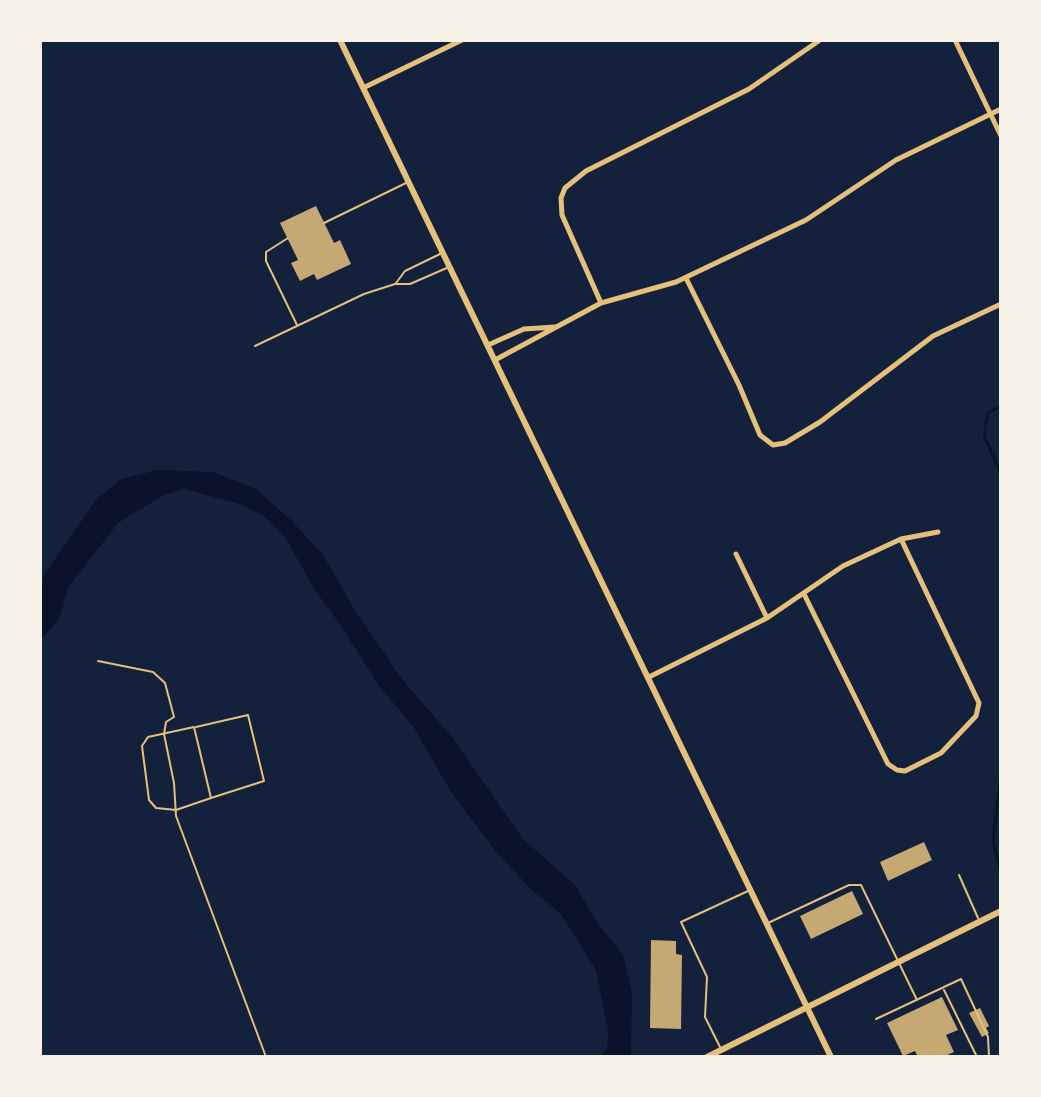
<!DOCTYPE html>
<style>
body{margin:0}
#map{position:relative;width:1041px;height:1097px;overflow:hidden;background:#14213d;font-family:Bitter,serif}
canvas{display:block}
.frame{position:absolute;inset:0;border:42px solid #f6f1e7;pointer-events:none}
</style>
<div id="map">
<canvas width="1041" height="1097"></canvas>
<div class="frame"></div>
</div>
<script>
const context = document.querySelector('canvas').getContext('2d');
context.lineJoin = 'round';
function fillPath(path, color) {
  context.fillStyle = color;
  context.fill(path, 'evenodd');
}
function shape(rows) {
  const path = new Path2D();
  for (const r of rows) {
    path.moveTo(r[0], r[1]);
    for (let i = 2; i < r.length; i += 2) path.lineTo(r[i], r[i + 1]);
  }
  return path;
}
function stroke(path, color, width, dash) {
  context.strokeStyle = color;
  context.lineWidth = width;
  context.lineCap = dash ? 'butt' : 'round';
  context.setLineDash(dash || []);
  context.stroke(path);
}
fillPath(shape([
 [158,470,213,472,256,489,291,520,323,555,356,612,402,679,452,737,523,839,575,885,596,921,623,955,632,993,631,1057,599,1057,607,1049,608,1031,596,970,561,914,532,890,497,853,451,792,414,728,378,684,339,623,314,589,284,535,263,516,243,505,184,489,164,495,118,523,68,588,60,618,40,641,40,581,63,547,97,499,121,479]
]), '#0b132b');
stroke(shape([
 [1001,406,988,413,984,436,1001,473],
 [1001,773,993,841,1001,873]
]), '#0b132b', 3);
fillPath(shape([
 [316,206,334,243,340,240,351,264,317,280,314,274,300,281,291,263,298,260,280,223],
 [924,842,932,860,888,881,880,862],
 [852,891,863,914,811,939,800,916],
 [651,940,676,941,676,954,682,955,681,1029,650,1028],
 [942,997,958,1030,946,1035,954,1052,943,1057,918,1057,915,1051,903,1056,887,1023],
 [980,1008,989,1026,986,1028,989,1033,982,1037,969,1013]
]), '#c6a872');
stroke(shape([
 [324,223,406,183],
 [288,238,266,252,266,261,297,325],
 [396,283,405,271,440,254],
 [255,346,364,294,395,284,410,284,449,267],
 [98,661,153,672,165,683,174,717,166,722,164,734,174,783,176,816,266,1057],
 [194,727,211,798,176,810,156,808,149,800,142,746,148,737,194,727],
 [196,727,248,715,264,781,211,798],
 [959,875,978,918],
 [768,923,849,885,861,885,917,1000],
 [944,990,977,1057],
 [876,1019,961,979,988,1037,989,1057],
 [721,1049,705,1017,707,977,681,922,748,891]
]), '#e5c07b', 2);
stroke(shape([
 [955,40,1001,136],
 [363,88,462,40],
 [686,278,739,385,760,435,773,445,785,443,820,422,933,336,1001,304],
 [601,303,562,215,561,198,565,188,586,171,749,89,820,40],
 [488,345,524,329,555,327],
 [495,360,601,303,676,282,806,220,896,160,1001,109],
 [736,554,767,618],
 [804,594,888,764,897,770,905,771,941,753,976,716,979,703,901,539],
 [649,677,767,618,843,566,901,539,938,532]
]), '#e5c07b', 5);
stroke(shape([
 [340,40,831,1057],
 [707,1057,1001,911]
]), '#e5c07b', 6);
</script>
